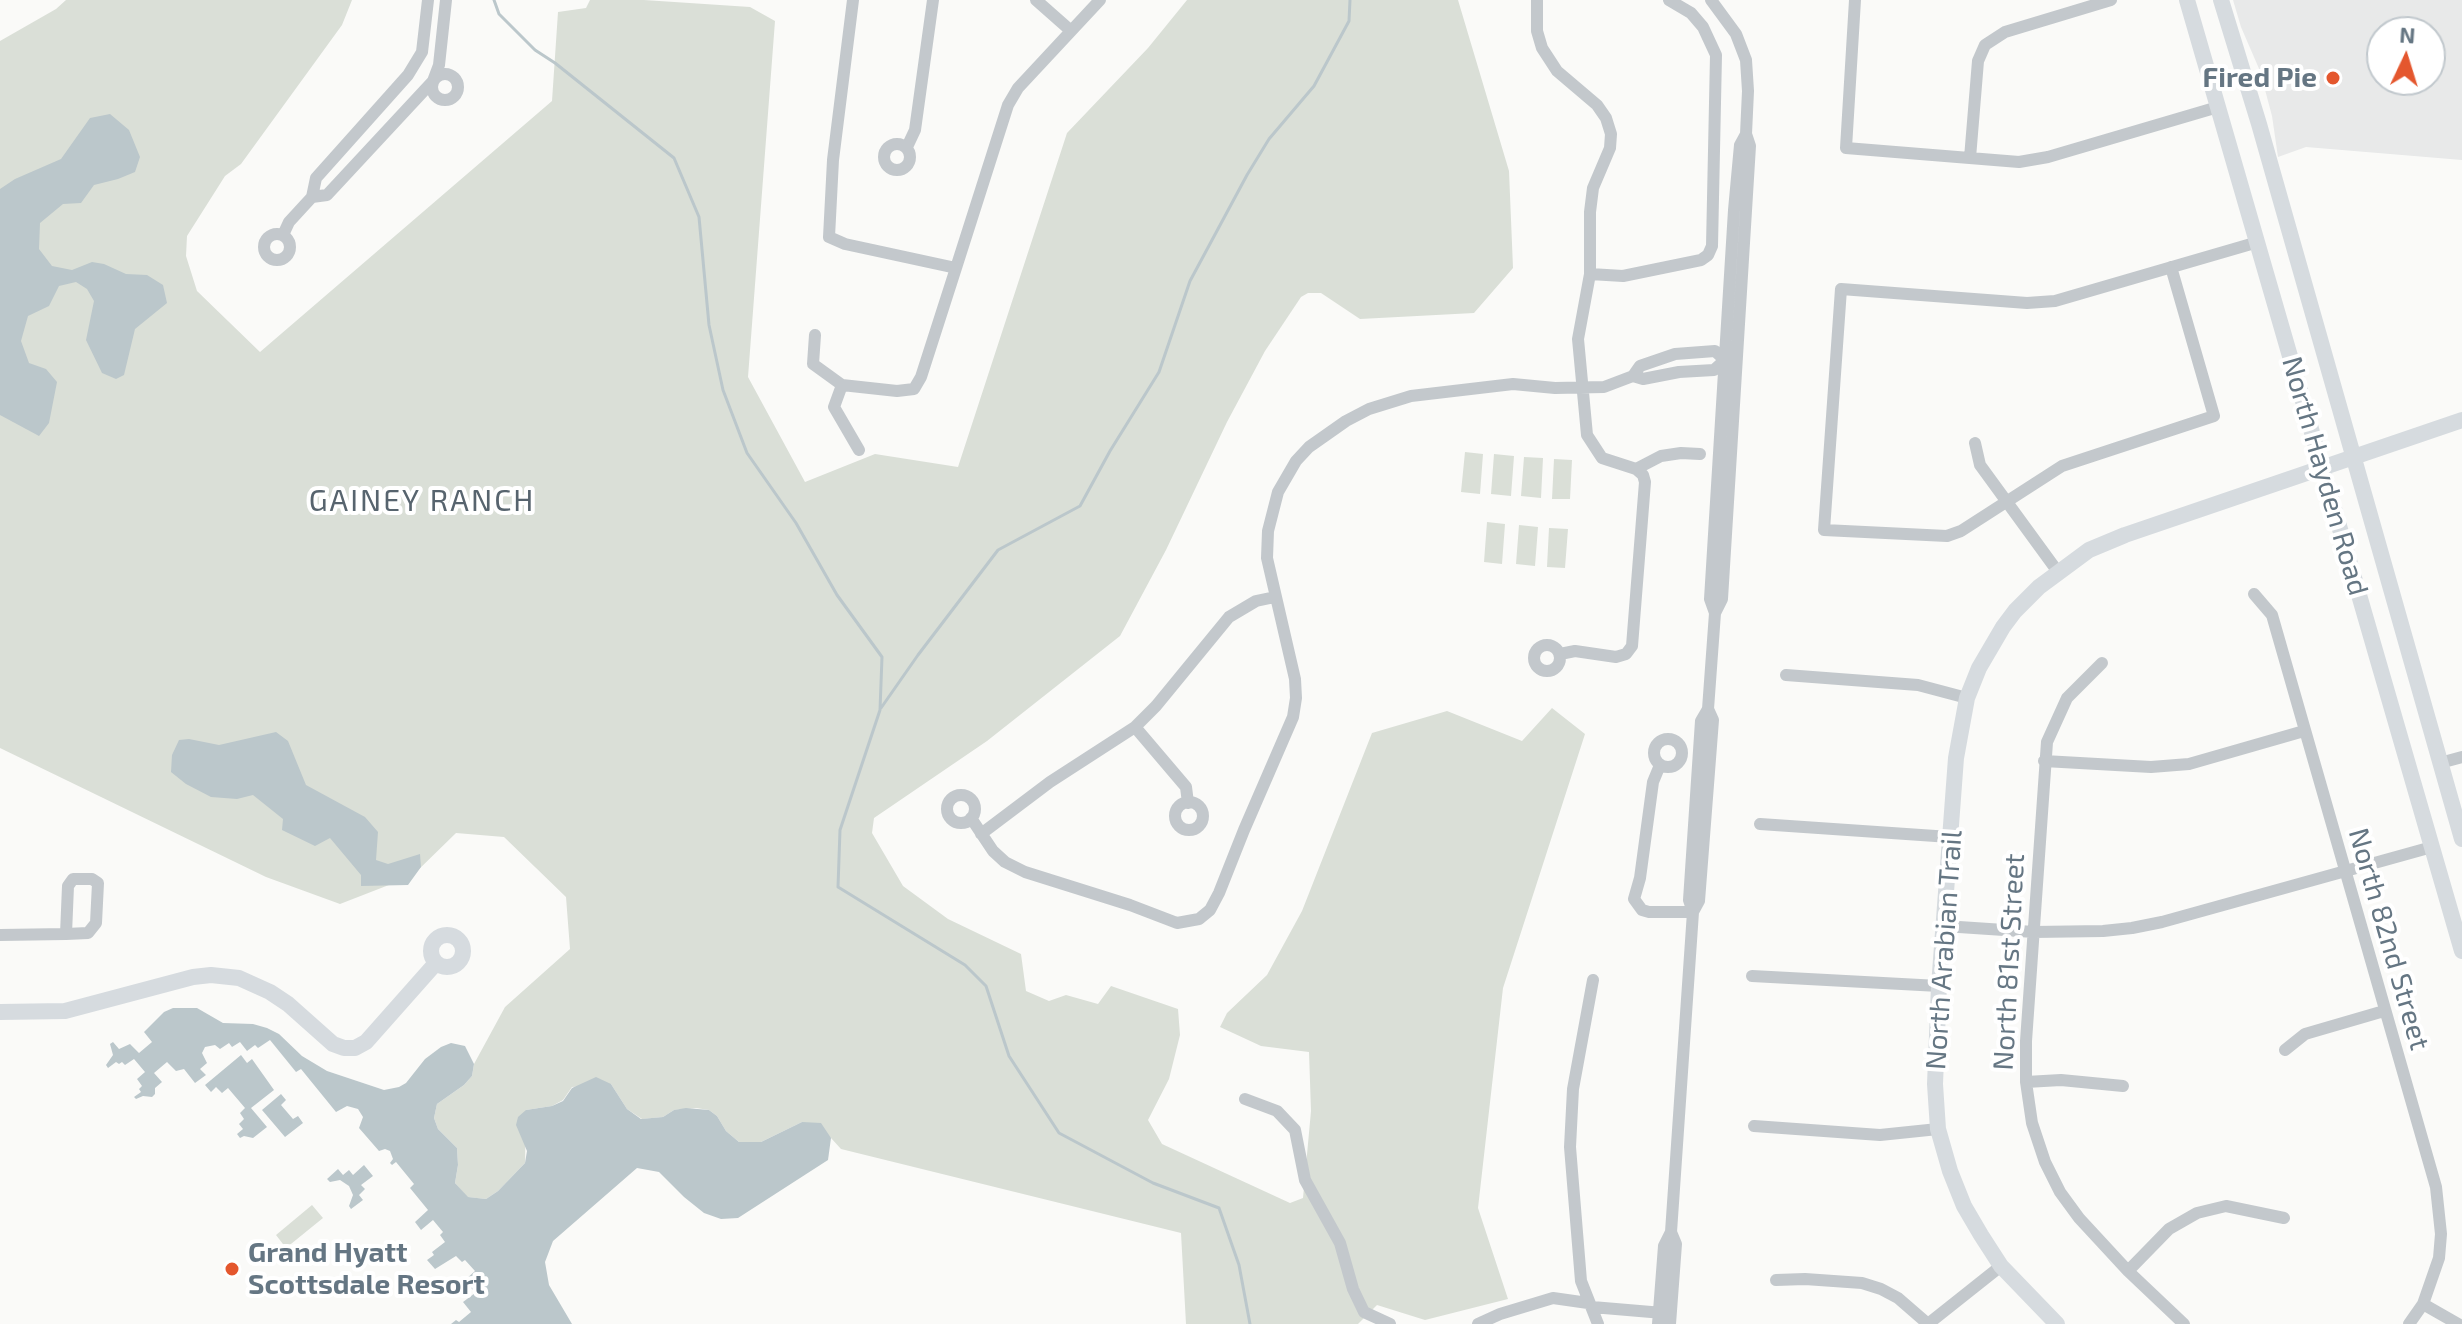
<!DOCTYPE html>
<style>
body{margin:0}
#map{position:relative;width:2462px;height:1324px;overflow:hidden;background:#fafaf8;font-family:"Exo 2",sans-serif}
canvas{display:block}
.north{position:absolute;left:2366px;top:16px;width:80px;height:80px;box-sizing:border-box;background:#fff;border:2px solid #c1c8cd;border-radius:50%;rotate:4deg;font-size:22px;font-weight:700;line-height:32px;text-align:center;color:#657683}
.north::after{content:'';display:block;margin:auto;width:28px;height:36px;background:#e4572e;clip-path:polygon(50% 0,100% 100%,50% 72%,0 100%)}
</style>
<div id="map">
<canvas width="2462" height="1324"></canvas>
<div class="north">N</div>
</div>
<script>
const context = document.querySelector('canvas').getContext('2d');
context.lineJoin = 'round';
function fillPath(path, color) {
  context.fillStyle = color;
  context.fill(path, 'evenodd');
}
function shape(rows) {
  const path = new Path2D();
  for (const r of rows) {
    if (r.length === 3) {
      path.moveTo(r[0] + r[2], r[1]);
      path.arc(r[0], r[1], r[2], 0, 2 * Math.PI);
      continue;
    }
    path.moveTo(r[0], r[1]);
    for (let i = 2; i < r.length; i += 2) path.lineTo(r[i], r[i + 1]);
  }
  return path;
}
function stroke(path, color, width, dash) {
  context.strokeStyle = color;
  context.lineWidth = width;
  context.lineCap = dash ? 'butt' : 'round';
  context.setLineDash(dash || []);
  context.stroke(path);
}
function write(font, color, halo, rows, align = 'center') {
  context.font = font + ' "Exo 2",sans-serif';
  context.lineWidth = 8;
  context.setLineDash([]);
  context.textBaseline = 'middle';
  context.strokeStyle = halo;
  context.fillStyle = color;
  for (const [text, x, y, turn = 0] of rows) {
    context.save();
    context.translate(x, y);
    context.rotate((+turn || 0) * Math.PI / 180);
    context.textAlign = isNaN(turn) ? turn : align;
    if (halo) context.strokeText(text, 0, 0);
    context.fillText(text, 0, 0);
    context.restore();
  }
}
fillPath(shape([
 [2233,0,2462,0,2462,160,2306,147,2278,157,2272,116,2260,71,2241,27],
 [2382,32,2430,32,2430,80,2382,80]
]), '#e8e9e9');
fillPath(shape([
 [66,0,352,0,342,25,241,164,225,176,187,236,186,256,197,291,260,352,552,101,558,12,586,8,590,0,644,0,750,7,775,21,748,377,805,482,875,454,958,467,1067,133,1148,48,1187,0,1458,0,1509,171,1513,268,1474,313,1360,319,1321,293,1308,293,1301,297,1265,351,1227,422,1166,550,1120,636,987,741,874,818,872,833,903,886,948,919,1021,954,1026,991,1049,1001,1066,995,1098,1004,1111,986,1178,1009,1180,1035,1169,1079,1148,1120,1162,1144,1290,1203,1303,1198,1311,1111,1309,1052,1261,1046,1220,1027,1227,1013,1267,975,1302,911,1372,733,1447,711,1522,741,1552,708,1585,734,1503,988,1478,1208,1508,1299,1425,1320,1377,1305,1358,1324,1186,1324,1181,1233,841,1149,831,1138,802,1122,761,1142,739,1142,726,1131,717,1116,709,1110,696,1108,674,1110,663,1117,642,1119,627,1109,611,1084,572,1087,563,1100,552,1106,526,1110,525,1163,498,1191,486,1199,467,1197,455,1183,458,1165,457,1148,438,1129,434,1118,437,1104,464,1085,472,1076,474,1064,505,1007,570,949,566,897,504,837,456,833,412,876,340,904,266,877,0,748,0,41,56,9],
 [1465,452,1483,454,1480,494,1461,492],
 [1494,454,1514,456,1511,496,1491,494],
 [1524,457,1543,458,1541,498,1521,496],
 [1554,459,1572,460,1570,499,1552,499],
 [1487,522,1505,524,1502,564,1484,562],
 [1519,525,1538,527,1535,566,1516,564],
 [1549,528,1568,529,1565,568,1547,567],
 [312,1205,323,1218,286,1248,276,1235]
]), '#dadfd7');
fillPath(shape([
 [110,114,129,130,140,157,135,172,118,179,94,185,81,203,63,204,40,223,39,249,52,266,72,270,92,262,104,264,126,274,147,275,163,285,167,303,135,329,124,375,116,379,102,373,86,340,94,301,87,289,76,282,59,286,49,306,28,316,21,341,29,363,46,369,57,382,49,423,39,436,0,415,0,189,15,179,61,159,90,118],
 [276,732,288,741,306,785,365,817,378,832,376,860,388,864,420,854,421,867,408,885,361,886,361,875,330,838,315,846,282,830,283,819,253,795,237,799,211,797,186,784,171,772,172,755,179,740,189,739,219,745],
 [173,1008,197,1008,223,1023,253,1024,267,1028,279,1034,302,1056,327,1071,384,1090,399,1087,406,1083,425,1059,441,1047,451,1043,465,1046,474,1064,472,1076,464,1085,437,1104,434,1118,438,1129,457,1148,458,1165,455,1183,468,1197,486,1199,498,1191,525,1163,527,1151,516,1125,518,1117,526,1110,552,1106,563,1101,572,1088,596,1077,611,1084,627,1109,641,1119,663,1117,674,1110,686,1108,709,1110,717,1116,726,1131,739,1142,761,1142,802,1122,821,1123,831,1138,828,1160,738,1218,721,1219,704,1213,684,1197,659,1172,637,1168,553,1241,545,1262,549,1285,572,1324,451,1324,456,1320,459,1322,471,1312,463,1302,475,1293,465,1280,475,1271,465,1260,462,1262,456,1256,435,1269,427,1260,434,1255,432,1252,445,1242,440,1235,443,1232,433,1220,421,1230,415,1222,428,1210,410,1188,414,1184,396,1162,392,1165,390,1163,393,1159,390,1151,385,1149,379,1151,359,1128,363,1117,358,1109,347,1106,336,1112,301,1069,296,1072,270,1040,258,1048,255,1045,247,1051,240,1042,232,1047,229,1043,220,1049,215,1045,205,1047,202,1053,207,1063,200,1069,206,1075,195,1083,184,1069,176,1071,167,1062,154,1073,162,1082,155,1088,155,1094,152,1097,143,1096,136,1099,134,1097,141,1092,139,1089,142,1086,137,1079,145,1072,134,1059,125,1065,122,1062,119,1064,116,1062,108,1068,106,1065,113,1055,110,1044,113,1042,119,1049,130,1044,139,1053,152,1042,144,1032,164,1012],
 [241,1055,247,1063,252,1059,274,1090,251,1108,267,1127,253,1138,244,1136,240,1138,237,1134,243,1129,239,1124,244,1119,240,1113,245,1108,228,1088,222,1093,216,1087,211,1092,205,1085],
 [281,1094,286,1100,281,1105,293,1119,298,1116,303,1123,285,1137,262,1110],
 [364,1165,373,1176,361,1185,365,1189,359,1195,363,1200,351,1209,349,1206,353,1195,349,1186,340,1180,330,1182,327,1179,338,1169,343,1175,349,1170,353,1175]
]), '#bbc7cb');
stroke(shape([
 [494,0,499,14,535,50,555,63,674,158,699,217,709,325,723,390,747,453,796,523,837,595,882,657,880,710,840,830,838,887,965,965,986,986,1009,1056,1059,1133,1153,1183,1219,1208,1239,1265,1250,1324],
 [881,708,918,655,998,550,1080,506,1110,451,1159,372,1190,281,1247,175,1269,139,1314,86,1349,21,1350,0]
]), '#bbc7cb', 3);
stroke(shape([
 [1036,0,1070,30],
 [1537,0,1537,31,1542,48,1557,71,1597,105,1606,118,1611,134,1610,148,1593,188,1590,212,1590,274,1578,339,1587,435,1602,458,1636,469,1643,475,1645,482,1632,646,1626,654,1616,657,1575,651,1560,654],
 [1855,0,1846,148,2019,162,2048,157,2218,107],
 [445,87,13],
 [897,157,13],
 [907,147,915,130,933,0],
 [1970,158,1978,61,1985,45,2005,32,2111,0],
 [312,197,327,195,433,81,439,65,446,0],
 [277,247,13],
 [283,235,289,222,312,197,316,178,408,75,422,52,428,0],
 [2171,267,2214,416,2062,466,1961,531,1947,536,1824,530,1841,289,2027,303,2055,301,2258,242],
 [956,268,1008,105,1018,88,1100,0],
 [1590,274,1623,276,1701,260,1708,255,1712,246,1716,55,1703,27,1691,13,1669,0],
 [815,335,813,364,842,385,834,407,859,450],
 [1633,376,1640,366,1675,354,1715,351,1726,361],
 [842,385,897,391,914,389,921,377,956,268,845,244,829,237,833,160,853,0],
 [1975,443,1980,465,2058,572],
 [1636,469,1661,456,1681,453,1700,454],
 [2254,594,2272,615,2436,1187,2441,1234,2439,1258,2423,1304,2409,1324],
 [1715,613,1722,599,1750,146,1746,134],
 [1547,658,13],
 [2102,663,2067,698,2047,742,2026,1041,2026,1082,2032,1123,2045,1162,2060,1192,2079,1218,2128,1271,2184,1324],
 [1786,675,1918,685,1967,698],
 [1135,727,1186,787,1188,803],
 [1668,753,14],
 [2044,761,2151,767,2189,764,2304,731],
 [2440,763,2462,757],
 [1660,765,1653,782,1640,878,1634,899,1642,910,1649,912,1693,912],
 [961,809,14],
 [1189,816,14],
 [971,818,993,851,1005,862,1025,872,1130,905,1177,923,1199,919,1210,910,1219,893,1244,830,1293,717,1296,698,1295,679,1267,558,1268,531,1278,492,1296,461,1309,447,1346,421,1369,409,1411,396,1513,384,1555,388,1604,387,1633,376,1643,379,1679,372,1714,370,1724,361],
 [1760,824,1950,837],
 [981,834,1050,782,1135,727,1156,706,1229,617,1256,601,1275,597],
 [1693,912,1689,900,1701,721,1708,709,1715,613,1710,599,1734,210,1740,145,1746,134,1748,91,1746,60,1736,34,1711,0],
 [1944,926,2034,932,2103,931,2132,928,2162,922,2432,847],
 [0,935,66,934,88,933,96,923,98,883,92,879,73,879,68,886,66,934],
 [1752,976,1939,986],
 [1593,980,1573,1089,1570,1147,1581,1281,1598,1324],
 [2285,1050,2305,1034,2384,1011],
 [2026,1082,2061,1080,2123,1086],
 [1245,1099,1277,1111,1295,1130,1305,1180,1340,1243,1353,1289,1364,1312,1390,1324],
 [1754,1126,1880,1135,1938,1129],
 [2128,1271,2169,1229,2197,1213,2226,1206,2284,1218],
 [1776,1280,1805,1279,1862,1283,1881,1289,1898,1298,1928,1324],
 [2423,1304,2458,1324],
 [1592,1307,1663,1313],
 [1478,1324,1500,1314,1553,1298,1588,1303],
 [1658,1324,1664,1246,1671,1232,1693,912,1699,901,1713,720,1708,709],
 [1670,1324,1676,1244,1671,1232],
 [1928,1324,2001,1266]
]), '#c3c8cc', 12);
stroke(shape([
 [2187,0,2462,951],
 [2221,0,2259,124,2462,839],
 [447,951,16],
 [0,1012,65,1011,193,977,211,975,239,978,270,992,288,1004,333,1044,344,1048,355,1048,366,1042,436,963],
 [2057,1324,2001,1266,1981,1235,1964,1206,1950,1171,1938,1129,1935,1084,1939,986,1956,758,1967,698,1979,668,2003,627,2015,611,2039,587,2089,550,2125,535,2462,420]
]), '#d6dbdf', 16);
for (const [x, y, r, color] of [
 [2333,78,8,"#e4572e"],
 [232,1269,8,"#e4572e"]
]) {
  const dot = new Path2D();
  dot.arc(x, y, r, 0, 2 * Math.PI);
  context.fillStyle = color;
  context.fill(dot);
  stroke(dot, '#fff', 3);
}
write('bold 28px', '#657683', '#fff', [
 ["Fired Pie",2317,78],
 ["Grand Hyatt",248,1253,"left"],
 ["Scottsdale Resort",248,1285,"left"]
], 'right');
write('28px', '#657683', '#fff', [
 ["North Hayden Road",2325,476,74],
 ["North 82nd Street",2389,939,74],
 ["North Arabian Trail",1944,950,-86],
 ["North 81st Street",2009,962,-87]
]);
context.letterSpacing = '2px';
write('30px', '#57646e', '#fff', [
 ["GAINEY RANCH",422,501]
]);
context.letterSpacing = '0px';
</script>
